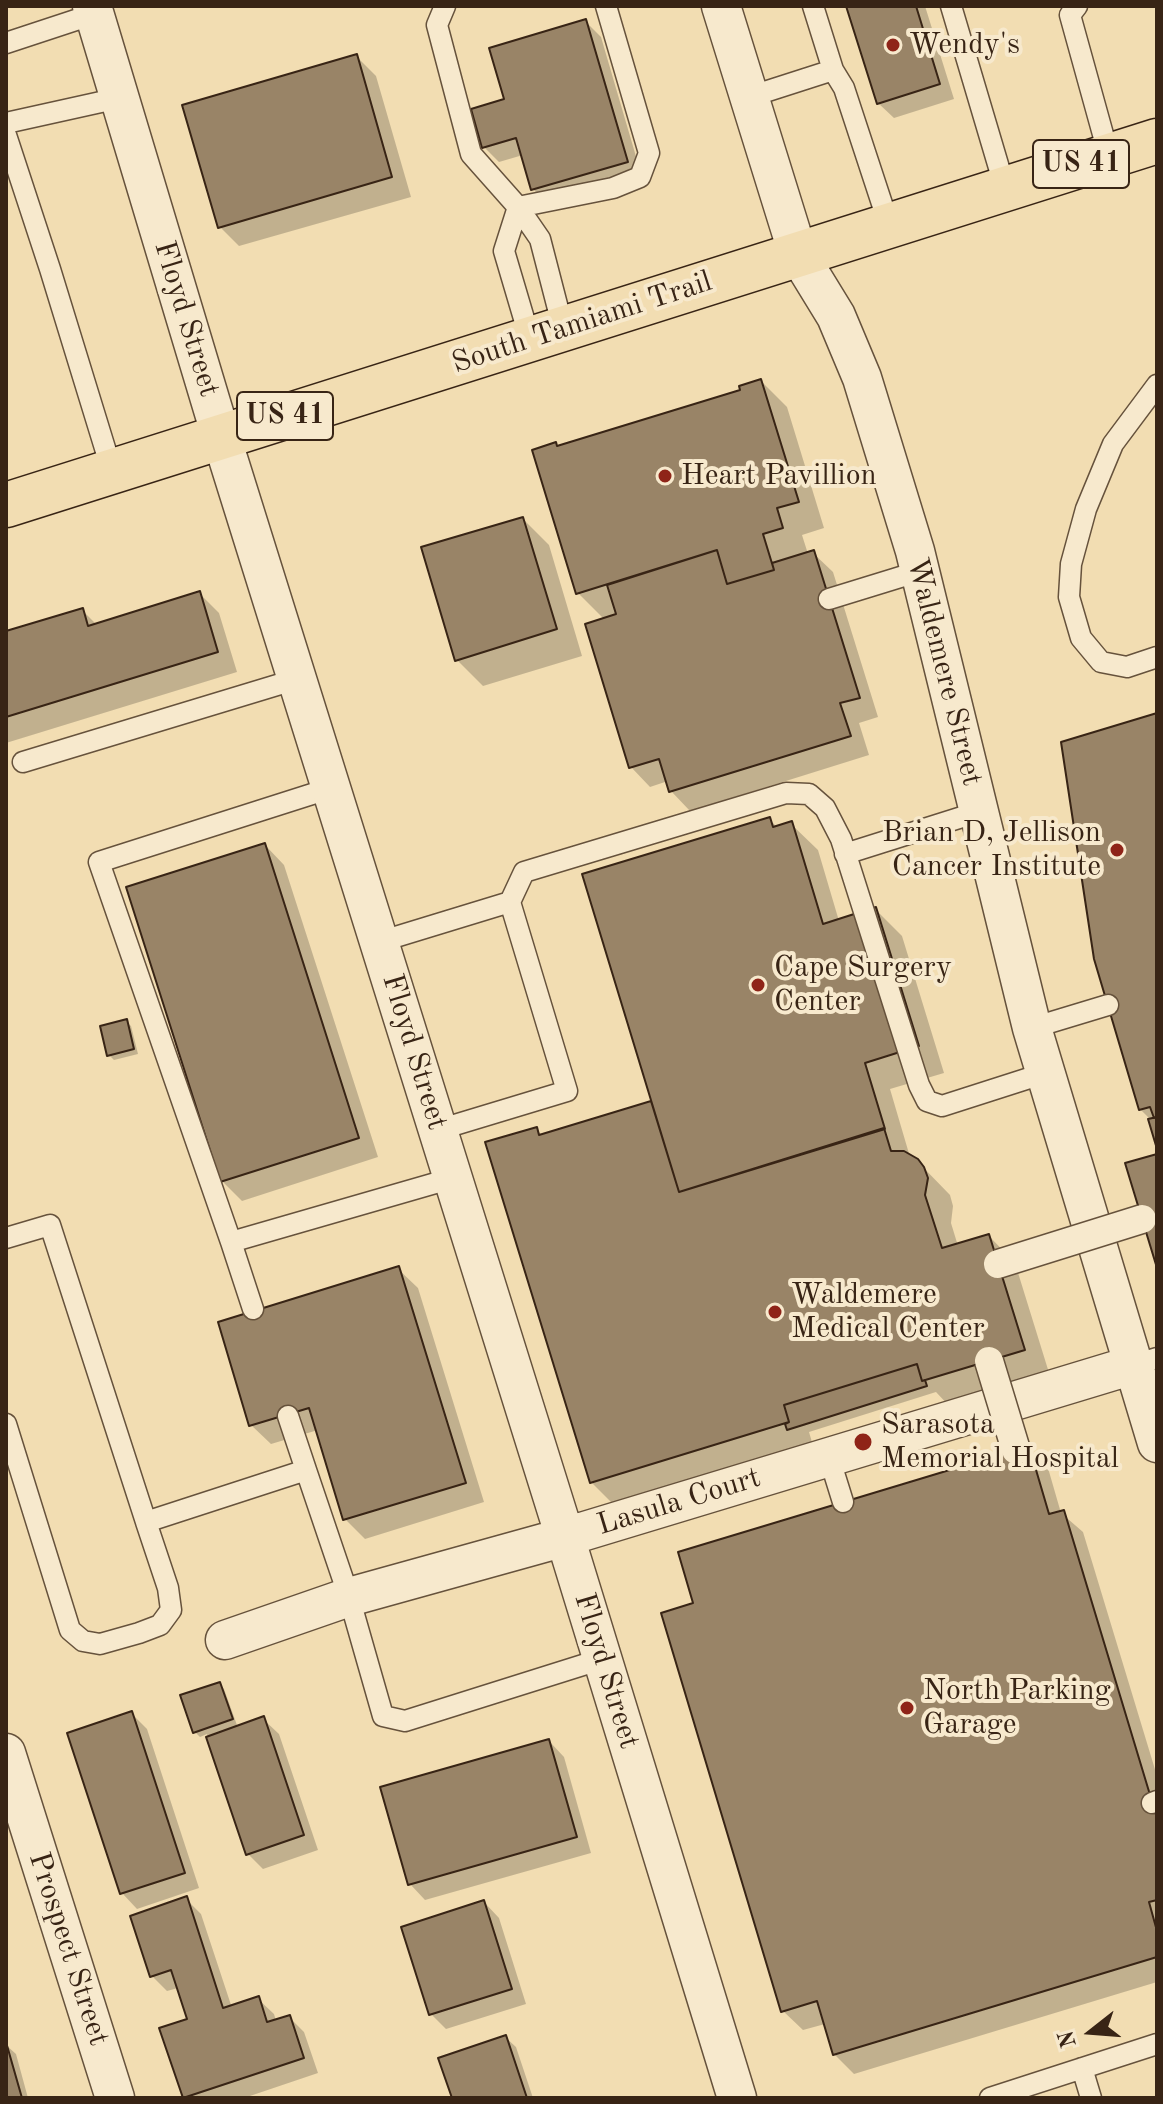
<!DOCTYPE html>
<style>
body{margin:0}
#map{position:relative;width:1163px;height:2104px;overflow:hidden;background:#f2ddb2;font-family:"Old Standard TT",serif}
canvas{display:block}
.frame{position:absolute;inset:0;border:8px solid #382415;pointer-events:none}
.north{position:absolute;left:1051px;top:1992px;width:80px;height:80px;-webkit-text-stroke:6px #f7e9cd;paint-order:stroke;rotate:253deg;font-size:22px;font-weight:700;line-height:32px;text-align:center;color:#382415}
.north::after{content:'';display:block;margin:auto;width:28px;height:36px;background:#382415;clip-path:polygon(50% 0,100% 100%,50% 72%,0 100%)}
</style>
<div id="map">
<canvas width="1163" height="2104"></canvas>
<div class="frame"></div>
<div class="north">N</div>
</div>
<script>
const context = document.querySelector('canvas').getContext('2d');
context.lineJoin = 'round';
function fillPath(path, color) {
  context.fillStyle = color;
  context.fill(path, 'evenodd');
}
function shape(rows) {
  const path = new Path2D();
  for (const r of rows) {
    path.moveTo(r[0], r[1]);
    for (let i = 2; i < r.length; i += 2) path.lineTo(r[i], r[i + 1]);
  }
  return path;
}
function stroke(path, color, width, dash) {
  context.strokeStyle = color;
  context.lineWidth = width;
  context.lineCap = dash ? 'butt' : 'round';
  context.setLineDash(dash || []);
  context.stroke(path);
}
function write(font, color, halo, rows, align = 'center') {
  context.font = font + ' "Old Standard TT",serif';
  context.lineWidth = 8;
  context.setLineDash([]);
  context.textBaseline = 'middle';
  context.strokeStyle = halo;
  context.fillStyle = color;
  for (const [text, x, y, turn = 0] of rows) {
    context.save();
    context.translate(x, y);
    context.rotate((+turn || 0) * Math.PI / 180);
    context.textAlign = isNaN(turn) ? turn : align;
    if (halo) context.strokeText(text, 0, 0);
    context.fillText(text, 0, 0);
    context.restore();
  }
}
fillPath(shape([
 [848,6,925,6,954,99,894,118,878,103],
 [585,21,601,37,642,177,548,204,533,189,523,155,499,162,484,147,506,101],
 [356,56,376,76,411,197,239,246,220,227],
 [761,381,787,407,824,528,802,535,808,554,813,553,833,572,878,717,859,723,869,755,690,811,671,791,668,781,650,787,631,767,605,620,578,593,559,448,742,391],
 [783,565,784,569,742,577],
 [523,519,549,545,582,656,483,686,457,660],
 [199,593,219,613,237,672,6,743,6,634,82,610,97,625],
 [1157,715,1157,1142,1150,1119,1140,1109],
 [769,819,778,828,791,824,818,850,839,921,876,910,902,936,944,1073,890,1089,910,1157,917,1161,950,1195,953,1206,951,1223,958,1246,989,1236,1015,1263,1050,1376,950,1407,936,1392,809,1432,814,1449,618,1509,591,1482,536,1129,543,1136,653,1102],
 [265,845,284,865,378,1157,242,1201,222,1181],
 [126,1022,131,1026,138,1054,114,1060,109,1055],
 [398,1269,418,1288,484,1502,365,1539,345,1519,318,1430,271,1444,251,1425],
 [1028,1448,1048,1468,1061,1513,1083,1532,1157,1776,1157,1982,854,2074,834,2054,825,2024,803,2030,783,2011,696,1605],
 [219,1684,224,1689,238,1728,263,1719,279,1734,318,1850,263,1869,248,1854,207,1734,200,1737,195,1732],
 [131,1713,147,1729,199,1888,137,1909,122,1893],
 [549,1741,564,1757,591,1853,425,1900,410,1884,383,1789],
 [186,1899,201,1914,232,2008,258,1999,274,2014,276,2021,289,2017,304,2032,318,2073,244,2098,184,2098,162,2029,189,2020,178,1988,167,1991,152,1976],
 [484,1902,499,1918,526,2004,446,2029,431,2014],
 [505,2037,516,2047,533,2098,454,2098],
 [6,2045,16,2054,28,2098,6,2098]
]), '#0003');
const building = shape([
 [846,6,916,6,940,84,877,104,846,6],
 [586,19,628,162,531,190,516,138,482,148,471,109,504,99,489,48,586,19],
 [357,54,392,177,218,228,182,105,357,54],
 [761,379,799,502,777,508,783,528,763,534,774,570,727,584,717,550,576,594,532,450,556,442,557,446,740,390,739,386,761,379],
 [523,517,557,629,455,661,421,547,523,517],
 [717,550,727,584,774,570,772,563,814,550,860,698,840,703,851,736,669,792,659,759,629,768,585,624,616,614,607,585,717,550],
 [200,591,218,652,6,717,6,631,83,608,88,626,200,591],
 [1157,713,1157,1117,1154,1118,1150,1107,1139,1110,1094,959,1061,742,1157,713],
 [770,817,773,827,792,821,823,924,876,907,919,1046,865,1063,885,1129,679,1192,582,874,770,817],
 [265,843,359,1138,220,1182,126,887,265,843],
 [127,1019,134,1049,107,1056,100,1026,127,1019],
 [651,1101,679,1192,884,1128,891,1151,904,1151,918,1159,924,1167,928,1178,925,1195,942,1248,989,1234,1025,1350,922,1381,917,1364,784,1405,789,1422,590,1483,485,1142,537,1127,539,1135,651,1101],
 [1157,1117,1157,1149,1148,1119,1157,1117],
 [1157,1154,1157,1268,1125,1163,1157,1154],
 [399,1266,466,1483,343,1520,309,1408,249,1426,218,1322,399,1266],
 [917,1364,922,1381,925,1380,927,1386,787,1430,785,1424,789,1422,784,1405,917,1364],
 [1029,1446,1049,1514,1064,1510,1157,1818,1157,1900,1149,1902,1157,1931,1157,1957,833,2055,817,2001,781,2012,661,1613,693,1603,678,1552,1029,1446],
 [220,1682,233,1719,193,1733,180,1695,220,1682],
 [132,1711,185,1873,120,1894,67,1733,132,1711],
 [264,1716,304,1835,246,1855,206,1737,264,1716],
 [549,1739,577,1837,408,1885,380,1787,549,1739],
 [187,1896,223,2008,259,1996,267,2022,290,2015,304,2058,183,2098,159,2028,187,2019,171,1970,150,1977,130,1916,187,1896],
 [484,1900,512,1989,429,2015,401,1927,484,1900],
 [506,2035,527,2098,452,2098,438,2058,506,2035],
 [6,2042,22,2098,6,2098,6,2042]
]);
fillPath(building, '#998467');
stroke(building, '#382415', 2);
const service = shape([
 [445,6,437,25,471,154,518,207,504,251,530,339],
 [813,6,833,70,844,88,889,225],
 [951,6,1005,188],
 [1077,6,1070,15,1109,156],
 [6,43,94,14],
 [749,97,833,70],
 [6,123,119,98],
 [6,135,50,269,112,471],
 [563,328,540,239,518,207,613,188,640,177,649,153,606,6],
 [1157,385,1113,444,1086,509,1071,564,1069,597,1081,638,1101,662,1127,667,1157,657],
 [829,599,920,571],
 [23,762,297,679],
 [331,788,99,862,231,1242,453,1178],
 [845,854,978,812],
 [510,902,524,872,786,793,809,794,825,808,841,839,919,1085,927,1101,942,1106,1045,1073],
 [379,942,510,902,567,1091,438,1130],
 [1032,1028,1108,1005],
 [6,1238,50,1225,146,1522],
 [231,1242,253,1309],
 [1133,1365,1157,1358],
 [288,1416,306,1470],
 [6,1424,70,1630,83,1641,100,1644,139,1633,160,1625,171,1610,168,1588,146,1522,306,1470,349,1597,383,1716,405,1721,602,1659],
 [829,1457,843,1502],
 [1152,1803,1157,1801],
 [1082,2068,1091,2098],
 [990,2098,1157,2044]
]);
const minor = shape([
 [92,6,221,436,565,1537,737,2098],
 [721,6,798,254,836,316,862,378,915,551,1032,1028,1157,1443],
 [225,1640,349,1597,565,1537,1133,1365],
 [6,1753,115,2098]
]);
const primary = shape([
 [6,505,1157,141]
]);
stroke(service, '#66523c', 23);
stroke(minor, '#66523c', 41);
stroke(primary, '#382415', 47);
stroke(service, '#f7e9cd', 20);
stroke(minor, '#f7e9cd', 38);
stroke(primary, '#f2ddb2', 44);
const pedestrianBridge = shape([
 [998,1264,1142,1219],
 [989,1361,1016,1450]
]);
stroke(pedestrianBridge, '#66523c', 31, []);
stroke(pedestrianBridge, '#f7e9cd', 28);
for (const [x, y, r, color] of [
 [893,45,8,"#8f2418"],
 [665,476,8,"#8f2418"],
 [1117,850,8,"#8f2418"],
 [758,985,8,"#8f2418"],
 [775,1312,8,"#8f2418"],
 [863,1442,10,"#8f2418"],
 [907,1708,8,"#8f2418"]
]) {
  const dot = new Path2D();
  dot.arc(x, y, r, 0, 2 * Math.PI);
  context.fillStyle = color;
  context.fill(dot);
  stroke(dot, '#f7e9cd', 3);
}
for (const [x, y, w] of [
 [1081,164,96],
 [285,416,96]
]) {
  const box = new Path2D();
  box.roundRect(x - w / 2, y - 24, w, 48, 6);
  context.fillStyle = '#f7e9cd';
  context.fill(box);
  stroke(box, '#382415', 2);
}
write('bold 28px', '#382415', null, [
 ["US 41",1081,164],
 ["US 41",285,416]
]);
write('30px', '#382415', '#f7e9cd', [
 ["Wendy's",909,45],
 ["Heart Pavillion",681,476],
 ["Brian D, Jellison",1101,833,"right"],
 ["Cancer Institute",1101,867,"right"],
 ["Cape Surgery",774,968],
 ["Center",774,1002],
 ["Waldemere",791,1295],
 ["Medical Center",791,1329],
 ["Sarasota",881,1425],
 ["Memorial Hospital",881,1459],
 ["North Parking",923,1691],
 ["Garage",923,1725]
], 'left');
write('30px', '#382415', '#f7e9cd', [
 ["Floyd Street",186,319,73],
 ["South Tamiami Trail",582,323,-18],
 ["Waldemere Street",944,672,76],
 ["Floyd Street",414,1052,73],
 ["Lasula Court",679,1502,-17],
 ["Floyd Street",606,1671,73],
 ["Prospect Street",68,1949,72]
]);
</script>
